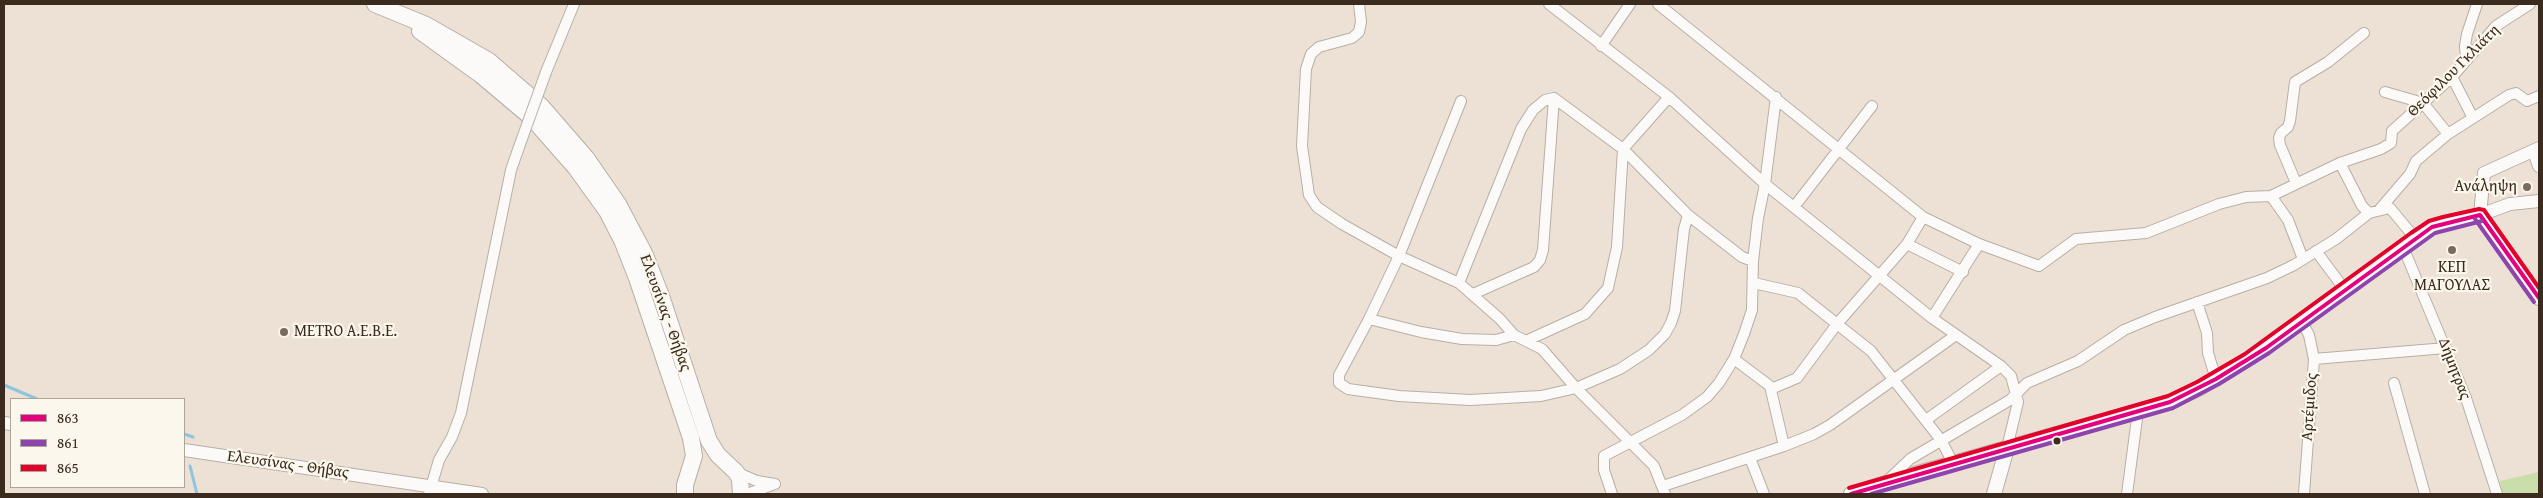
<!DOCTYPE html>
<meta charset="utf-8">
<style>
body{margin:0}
#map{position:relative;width:2543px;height:498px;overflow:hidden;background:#ece1d4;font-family:"Gentium Book Plus",serif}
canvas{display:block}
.frame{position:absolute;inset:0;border:5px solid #3b2a1e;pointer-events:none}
.legend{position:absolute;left:10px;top:398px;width:175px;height:90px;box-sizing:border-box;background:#fbf7ec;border:1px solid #aea59a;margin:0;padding:6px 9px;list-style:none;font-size:15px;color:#3b2a1e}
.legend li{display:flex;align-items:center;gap:10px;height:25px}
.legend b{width:25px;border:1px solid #aea59a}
</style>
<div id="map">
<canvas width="2543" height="498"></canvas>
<div class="frame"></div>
<ul class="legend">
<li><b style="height:6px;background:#e5007d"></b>863</li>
<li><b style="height:6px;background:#8e44ad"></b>861</li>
<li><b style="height:6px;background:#e4002b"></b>865</li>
</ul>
</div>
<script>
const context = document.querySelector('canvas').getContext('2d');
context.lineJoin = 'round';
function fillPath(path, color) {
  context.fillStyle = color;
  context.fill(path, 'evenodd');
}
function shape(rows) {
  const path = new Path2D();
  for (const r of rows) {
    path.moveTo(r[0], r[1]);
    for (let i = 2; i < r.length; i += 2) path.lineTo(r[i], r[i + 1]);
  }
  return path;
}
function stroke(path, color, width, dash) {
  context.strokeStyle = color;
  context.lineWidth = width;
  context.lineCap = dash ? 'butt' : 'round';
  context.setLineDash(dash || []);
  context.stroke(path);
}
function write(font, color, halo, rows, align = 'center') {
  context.font = font + ' "Gentium Book Plus",serif';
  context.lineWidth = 4.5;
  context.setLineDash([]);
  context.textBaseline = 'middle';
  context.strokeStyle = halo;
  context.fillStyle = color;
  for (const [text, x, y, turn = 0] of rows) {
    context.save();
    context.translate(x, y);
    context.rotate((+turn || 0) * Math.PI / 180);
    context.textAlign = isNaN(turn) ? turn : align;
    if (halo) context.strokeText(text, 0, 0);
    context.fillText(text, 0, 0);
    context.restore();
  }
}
fillPath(shape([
 [2539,472,2539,494,2502,494,2500,481]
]), '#c9deaa');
stroke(shape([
 [4,385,37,399],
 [184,434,193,437],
 [190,466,197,494]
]), '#8cc5dc', 3);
const minor = shape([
 [1359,4,1361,22,1359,32,1352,38,1319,47,1311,54,1306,69,1302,146,1309,195,1317,207,1342,224,1399,256,1459,283,1500,319,1514,335,1542,349,1576,388,1654,466,1665,494],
 [1549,4,1669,97,1765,184,1932,318,2001,366,2011,376,2018,402,2007,448],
 [1658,4,1923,217,1979,244,2039,266,2076,239,2146,233,2219,204,2246,197,2271,196,2340,163,2381,149,2391,143,2392,131,2452,77,2496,26,2530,4],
 [1601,46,1630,4],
 [2466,58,2465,46,2467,34,2477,4],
 [546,72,574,4],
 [2452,77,2473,118,2509,95,2516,93,2527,101,2539,96],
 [2385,92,2423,103,2448,134],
 [1461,101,1399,256,1369,319,1339,375,1339,383,1348,389,1399,396,1470,400,1541,396,1576,388,1620,369,1649,350,1665,334,1671,323,1675,311,1684,229,1688,215],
 [2340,163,2362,206,2369,213,2390,208,2415,238],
 [2296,183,2280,145,2279,138,2281,133,2288,127,2290,121,2295,82,2328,62,2364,33],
 [2271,196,2288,220,2303,259],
 [1794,207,1872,106],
 [2380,209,2410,174,2416,161,2448,134,2473,118],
 [1907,244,1963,272],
 [2403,247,2466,398,2497,494],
 [2316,251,2345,290],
 [1459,283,1521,129,1533,110,1545,100,1554,98,1623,149,1688,215,1742,257,1753,261],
 [1754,283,1798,293,1871,351,1941,440,1953,463],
 [1473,294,1534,267,1540,260,1543,250,1554,98],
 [2197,302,2207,333,2208,353,2216,379],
 [1932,318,1979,244],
 [1369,319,1421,332,1462,339,1496,340,1514,335],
 [2302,322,2309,335,2314,359,2304,494],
 [1528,340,1585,314,1608,288,1617,247,1623,149,1669,97],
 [1734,359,1770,386,1784,446],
 [2314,359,2446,348],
 [2394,383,2425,494],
 [1771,389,1797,378,1837,324,1907,244,1923,217],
 [1926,420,2001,366],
 [1750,458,1764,494],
 [736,472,757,481,775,484],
 [1887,481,1910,459,2010,400,2027,383,2078,361,2124,330,2155,317,2267,278,2294,265,2336,239,2369,213],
 [1663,486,1784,446,1814,434,1830,425,1956,335],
 [429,494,439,460,452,437,461,413,511,170,519,147],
 [747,494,772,485],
 [1612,494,1604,470,1604,456,1682,415,1707,397,1719,383,1734,359,1744,334,1752,310,1753,261,1758,218,1765,184,1776,97],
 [2127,494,2138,411]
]);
const tertiary = shape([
 [2539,148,2484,173,2480,215,2510,204,2539,201],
 [2534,152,2539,166],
 [4,423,11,424],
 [184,450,482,494]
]);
const secondary = shape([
 [1851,494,1918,473,2170,402,2200,388,2248,359,2415,238,2432,227,2445,223,2480,215,2539,298],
 [1994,494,2007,448]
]);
const primary = shape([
 [375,4,426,25,489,61,541,106,587,159,618,204,645,255,661,296,709,441,718,455,736,472,740,479,741,494],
 [420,31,481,75,532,118,576,168,607,211,622,240,637,278,691,438,694,456,685,485,685,494]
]);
stroke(minor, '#b7afa6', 12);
stroke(tertiary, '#b7afa6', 14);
stroke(secondary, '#b7afa6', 16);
stroke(primary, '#b7afa6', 18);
stroke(minor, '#fcfaf9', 10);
stroke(tertiary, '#fcfaf9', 12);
stroke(secondary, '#fcfaf9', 14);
stroke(primary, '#fcfaf9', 16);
const minorBridge = shape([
 [519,147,546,72]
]);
stroke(minorBridge, '#b7afa6', 12, []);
stroke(minorBridge, '#fcfaf9', 10);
stroke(shape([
 [2480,215,2539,298],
 [1851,494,2170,402,2216,379,2266,348,2432,227,2480,215]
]), '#e5007d', 4);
stroke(shape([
 [2475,219,2534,302],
 [1871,494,2173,408,2219,384,2269,353,2435,233,2482,221]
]), '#8e44ad', 4);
stroke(shape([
 [1849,488,2168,396,2197,382,2245,354,2411,233,2429,221,2443,217,2479,209,2484,210,2539,288]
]), '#e4002b', 4);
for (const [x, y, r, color] of [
 [2527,187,5,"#796a5e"],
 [2452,250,5,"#796a5e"],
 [284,332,5,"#796a5e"],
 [2057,441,4.5,"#3b2a1e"]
]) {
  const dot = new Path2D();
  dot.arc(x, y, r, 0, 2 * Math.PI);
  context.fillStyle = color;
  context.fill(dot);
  stroke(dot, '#fbf7ec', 2);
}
write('16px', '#3b2a1e', '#fbf7ec', [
 ["Θεόφιλου Γκλιάτη",2454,71,-45],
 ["Ελευσίνας - Θήβας",665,313,70],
 ["Δήμητρας",2454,369,69],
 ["Αρτέμιδος",2310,407,-86],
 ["Ελευσίνας - Θήβας",288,465,8]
]);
write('16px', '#3b2a1e', '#fbf7ec', [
 ["Ανάληψη",2517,187],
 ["ΚΕΠ",2452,268,"center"],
 ["ΜΑΓΟΥΛΑΣ",2452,286,"center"],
 ["METRO Α.Ε.Β.Ε.",294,332,"left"]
], 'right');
</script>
